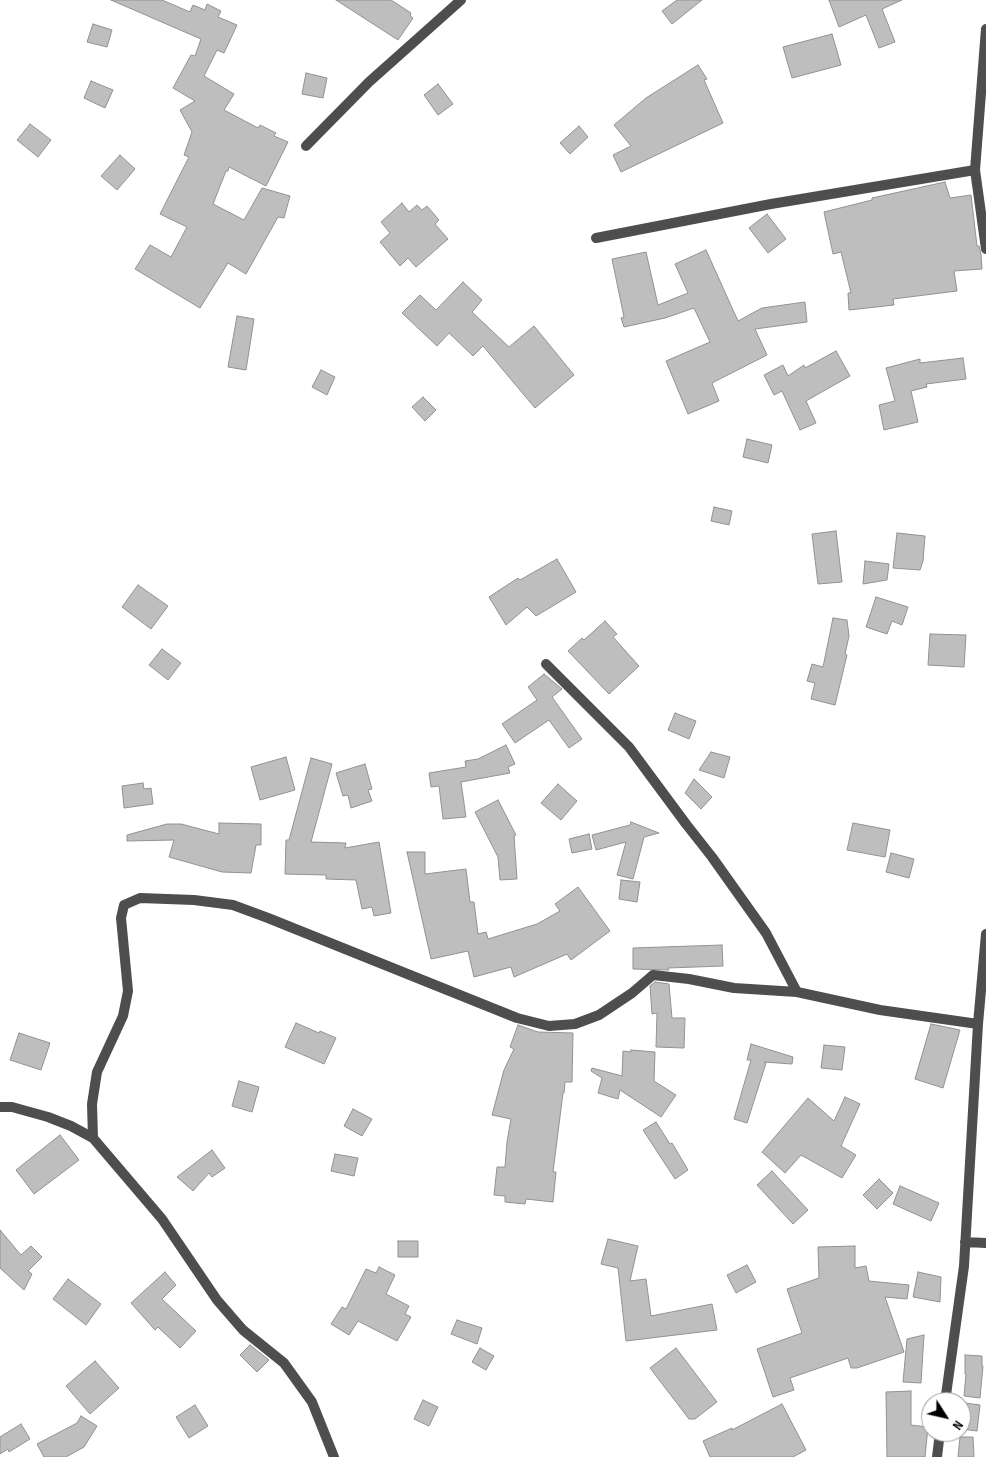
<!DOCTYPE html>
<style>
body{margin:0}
#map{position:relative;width:986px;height:1457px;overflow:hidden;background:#fff;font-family:"Sofia Sans Condensed",sans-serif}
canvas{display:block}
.north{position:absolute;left:921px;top:1392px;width:50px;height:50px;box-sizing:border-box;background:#fff;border:1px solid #999;border-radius:50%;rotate:125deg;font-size:14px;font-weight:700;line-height:20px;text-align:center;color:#000}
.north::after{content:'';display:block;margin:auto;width:18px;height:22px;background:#000;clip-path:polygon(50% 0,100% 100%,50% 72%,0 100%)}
</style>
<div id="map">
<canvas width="986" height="1457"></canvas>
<div class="north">N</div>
</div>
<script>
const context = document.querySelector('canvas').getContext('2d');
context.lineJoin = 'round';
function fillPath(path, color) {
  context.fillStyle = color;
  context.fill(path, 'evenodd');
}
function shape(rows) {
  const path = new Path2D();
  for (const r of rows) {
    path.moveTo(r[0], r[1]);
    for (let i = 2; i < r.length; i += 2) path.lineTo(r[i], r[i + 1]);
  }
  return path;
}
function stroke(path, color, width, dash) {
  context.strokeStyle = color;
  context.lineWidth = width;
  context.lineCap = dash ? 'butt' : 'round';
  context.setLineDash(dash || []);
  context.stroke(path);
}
const building = shape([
 [111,0,162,0,190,12,193,5,205,10,207,4,221,11,218,17,237,25,224,53,217,50,204,76,234,94,224,110,258,128,260,125,276,133,274,136,288,142,266,186,229,167,228,171,226,171,213,204,244,220,262,188,290,196,284,218,278,217,246,274,228,263,200,308,135,269,150,245,171,257,187,227,160,214,189,157,184,155,192,132,180,110,195,101,173,88,191,55,195,56,201,39,111,0],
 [336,0,391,0,411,13,410,16,413,18,398,40,336,0],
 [677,0,702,0,672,24,662,11,677,0],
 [829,0,902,0,882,9,895,42,879,48,866,15,839,27,829,0],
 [93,24,112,30,107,47,87,42,93,24],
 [832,34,841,65,792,78,783,47,832,34],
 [698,65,707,79,704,80,723,123,621,172,613,155,631,146,614,125,646,98,698,65],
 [306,73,327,78,323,98,302,94,306,73],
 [91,81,113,90,105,108,84,98,91,81],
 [438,84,453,104,438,115,424,95,438,84],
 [30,124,51,140,38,157,17,140,30,124],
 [579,126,588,137,570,154,560,143,579,126],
 [120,155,135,169,117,190,101,176,120,155],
 [945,182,950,198,971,195,977,246,979,246,981,254,982,269,954,271,957,291,893,299,894,305,849,310,848,293,851,293,841,252,833,254,824,212,872,200,872,198,945,182],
 [402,203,409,212,417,205,422,210,427,206,439,220,435,224,448,239,416,267,408,258,400,266,380,242,390,233,381,222,402,203],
 [767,214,786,239,768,253,749,228,767,214],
 [706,250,738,321,762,308,805,302,807,322,755,329,767,355,712,383,719,401,688,414,666,361,710,342,694,308,665,318,624,327,621,318,624,317,612,259,646,252,658,305,688,293,675,264,706,250],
 [463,282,482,300,472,312,509,347,534,326,574,375,535,408,483,346,473,356,449,333,437,346,402,313,420,295,436,310,463,282],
 [237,316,254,319,246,370,228,367,237,316],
 [836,351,850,376,806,401,816,423,800,430,782,391,774,395,764,375,783,365,788,376,804,365,805,368,836,351],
 [963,358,966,379,926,384,927,387,911,391,918,422,884,430,879,405,895,401,886,368,920,359,920,363,963,358],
 [321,370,335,377,327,395,312,387,321,370],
 [423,397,436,410,425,421,412,407,423,397],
 [747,439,772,445,768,463,743,457,747,439],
 [714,507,732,511,729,525,711,521,714,507],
 [836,531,842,582,818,584,812,534,836,531],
 [897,533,925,536,923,561,920,570,893,568,897,533],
 [557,559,576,592,536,616,527,607,506,625,489,597,518,578,520,580,557,559],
 [865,561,889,564,887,580,863,584,865,561],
 [138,585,168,606,151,629,122,607,138,585],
 [876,597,908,607,902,625,892,621,887,634,866,627,876,597],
 [833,618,847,620,849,636,845,654,847,655,835,705,811,699,815,683,807,681,812,664,823,667,833,618],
 [605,621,617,634,613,637,639,666,609,694,568,651,582,638,584,640,605,621],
 [930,634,966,635,964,667,928,665,930,634],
 [162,649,181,663,168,680,149,665,162,649],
 [544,674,562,689,552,697,582,739,569,748,549,720,515,743,502,724,537,700,528,687,544,674],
 [675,713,696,721,689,739,668,730,675,713],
 [506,745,515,764,508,767,510,773,461,782,466,817,443,819,439,786,431,787,429,773,466,767,465,761,478,759,506,745],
 [711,752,730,757,724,778,699,770,711,752],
 [286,757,295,790,260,800,251,767,286,757],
 [311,758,332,764,311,842,346,843,345,848,379,842,391,913,374,916,372,907,362,909,356,880,326,879,326,875,285,874,286,840,289,840,311,758],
 [365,764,372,789,368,790,372,801,351,808,348,795,343,796,336,773,365,764],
 [694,779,712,797,701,809,685,793,694,779],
 [143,783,144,789,151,788,153,804,124,808,122,786,143,783],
 [558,784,577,801,561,820,541,803,558,784],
 [498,800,516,835,514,836,517,879,500,880,498,857,475,812,498,800],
 [631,822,659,833,644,837,633,879,617,875,626,842,596,850,592,835,630,825,631,822],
 [219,823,261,824,261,845,256,845,251,873,222,872,169,857,174,840,127,841,127,835,167,824,181,824,219,834,219,823],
 [853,823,890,830,885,857,847,850,853,823],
 [589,834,592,849,572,853,569,839,589,834],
 [407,852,425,852,425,874,466,869,470,902,474,902,478,934,486,932,488,939,537,924,560,911,555,904,578,887,610,931,571,960,567,954,514,977,511,967,474,977,468,951,431,959,407,852],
 [891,853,914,859,909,878,886,872,891,853],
 [621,880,640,882,637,902,619,899,621,880],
 [722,945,723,966,668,968,669,970,633,969,633,948,722,945],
 [655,982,669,984,672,1018,685,1018,684,1048,656,1047,657,1013,652,1014,650,986,655,982],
 [296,1023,319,1033,320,1031,336,1038,324,1064,285,1047,296,1023],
 [931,1024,960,1030,943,1088,915,1079,931,1024],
 [518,1025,538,1032,573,1033,572,1082,565,1082,564,1093,563,1093,553,1172,556,1172,553,1202,526,1199,525,1204,505,1202,505,1196,494,1195,497,1167,505,1167,507,1142,511,1119,492,1115,504,1070,514,1049,510,1047,518,1025],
 [19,1033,50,1043,41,1070,10,1060,19,1033],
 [751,1044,793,1057,792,1064,764,1062,766,1063,747,1123,734,1119,751,1060,747,1060,751,1044],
 [824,1045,845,1047,842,1070,821,1068,824,1045],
 [631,1050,655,1052,654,1081,676,1095,661,1117,620,1090,618,1099,598,1093,602,1078,591,1071,592,1068,622,1076,623,1051,631,1052,631,1050],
 [239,1081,259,1087,252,1112,232,1106,239,1081],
 [845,1097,860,1104,841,1146,856,1155,842,1178,801,1155,785,1173,762,1152,808,1098,834,1121,845,1097],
 [353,1109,372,1119,362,1136,344,1126,353,1109],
 [656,1122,670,1144,672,1143,688,1170,675,1179,643,1130,656,1122],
 [60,1135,79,1160,34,1194,16,1170,60,1135],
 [212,1150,225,1168,212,1177,209,1173,193,1191,177,1177,212,1150],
 [335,1154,358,1158,354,1176,331,1171,335,1154],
 [772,1171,808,1210,793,1224,757,1185,772,1171],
 [879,1179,893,1193,877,1209,863,1195,879,1179],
 [900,1186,939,1203,931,1221,893,1204,900,1186],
 [0,1230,21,1255,31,1246,42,1257,28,1271,32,1274,24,1290,0,1268,0,1230],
 [608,1239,638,1246,630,1281,646,1279,651,1316,712,1304,717,1330,626,1341,618,1268,601,1264,608,1239],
 [398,1241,418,1241,418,1257,398,1257,398,1241],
 [855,1246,855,1268,866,1266,869,1281,909,1285,907,1299,885,1297,904,1352,857,1368,851,1368,848,1358,790,1378,794,1390,773,1397,757,1349,802,1333,787,1289,819,1278,818,1247,855,1246],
 [747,1265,756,1282,736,1293,727,1275,747,1265],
 [379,1267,395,1275,386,1294,409,1306,405,1314,411,1317,397,1341,358,1321,349,1335,331,1324,342,1307,346,1309,366,1269,376,1273,379,1267],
 [165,1272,176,1285,162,1299,196,1331,180,1348,158,1327,155,1330,131,1303,165,1272],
 [918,1272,941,1277,940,1302,913,1297,918,1272],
 [68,1279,101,1304,86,1325,53,1299,68,1279],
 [457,1320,482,1328,477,1344,451,1334,457,1320],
 [924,1335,921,1383,903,1382,907,1339,924,1335],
 [250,1345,269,1360,257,1372,240,1355,250,1345],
 [480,1348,494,1356,486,1370,472,1362,480,1348],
 [676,1348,717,1402,695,1419,689,1419,650,1368,676,1348],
 [965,1355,982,1356,982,1366,983,1366,980,1398,964,1396,966,1374,965,1374,965,1355],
 [95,1361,119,1388,90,1414,66,1386,95,1361],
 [911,1391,911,1425,928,1427,925,1457,887,1457,886,1392,911,1391],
 [423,1400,438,1407,429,1426,414,1419,423,1400],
 [965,1403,980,1405,977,1431,961,1429,965,1403],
 [782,1404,806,1450,793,1457,710,1457,703,1441,732,1428,732,1430,782,1404],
 [195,1405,208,1426,189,1438,176,1417,195,1405],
 [81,1416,97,1426,84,1447,66,1457,44,1457,37,1444,77,1423,81,1416],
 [21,1424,30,1439,9,1452,8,1449,0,1454,0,1437,21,1424],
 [960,1437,973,1437,974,1457,958,1457,960,1437]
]);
fillPath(building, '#bebebe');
stroke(building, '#929292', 1);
stroke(shape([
 [986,29,975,170,986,249],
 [306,146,369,82,461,0],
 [596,238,771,204,975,170],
 [546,664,629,747,686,824,712,857,766,933,797,992],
 [0,1107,12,1107,48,1117,71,1126,93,1138,162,1219,217,1300,243,1330,284,1363,312,1402,334,1457],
 [93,1138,92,1104,97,1072,123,1016,128,991,121,918,124,905,140,898,194,900,233,905,268,918,517,1018,549,1026,575,1024,599,1015,632,993,653,975,689,979,734,988,797,992,880,1010,978,1024],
 [965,1242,986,1243],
 [945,1402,964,1266,978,1024,986,934],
 [937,1457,940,1432]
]), '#4e4e4e', 10);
</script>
